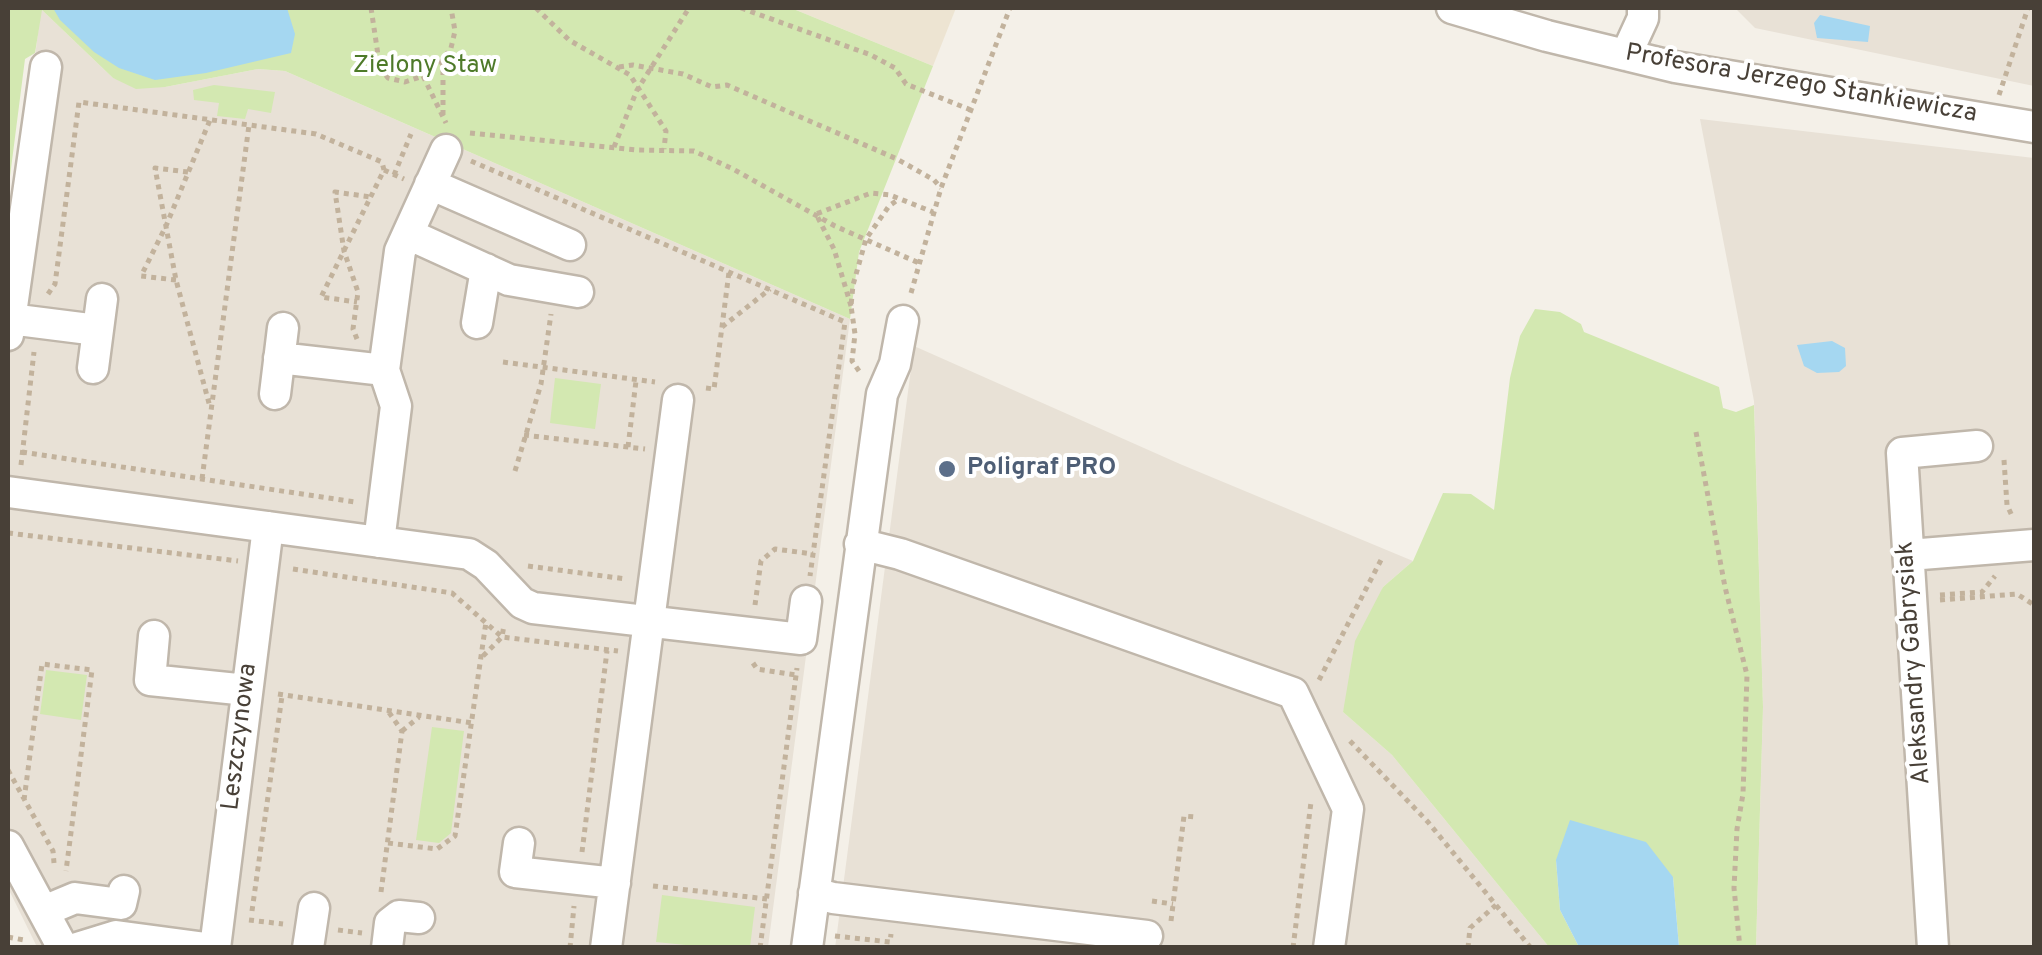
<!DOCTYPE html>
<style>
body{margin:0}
#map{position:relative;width:2042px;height:955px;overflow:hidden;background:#f4f0e8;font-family:Overpass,sans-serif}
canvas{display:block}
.frame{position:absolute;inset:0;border:10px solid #484037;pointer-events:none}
</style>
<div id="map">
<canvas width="2042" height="955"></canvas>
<div class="frame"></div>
</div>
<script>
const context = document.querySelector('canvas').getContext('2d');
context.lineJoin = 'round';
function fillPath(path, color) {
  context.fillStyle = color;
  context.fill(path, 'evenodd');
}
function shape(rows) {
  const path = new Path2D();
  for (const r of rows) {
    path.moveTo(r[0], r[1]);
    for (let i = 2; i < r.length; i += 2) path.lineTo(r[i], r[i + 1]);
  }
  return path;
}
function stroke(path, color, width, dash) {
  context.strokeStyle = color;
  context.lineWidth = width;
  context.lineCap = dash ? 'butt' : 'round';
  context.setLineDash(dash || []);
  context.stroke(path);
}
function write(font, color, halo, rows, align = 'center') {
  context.font = font + ' Overpass,sans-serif';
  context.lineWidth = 8;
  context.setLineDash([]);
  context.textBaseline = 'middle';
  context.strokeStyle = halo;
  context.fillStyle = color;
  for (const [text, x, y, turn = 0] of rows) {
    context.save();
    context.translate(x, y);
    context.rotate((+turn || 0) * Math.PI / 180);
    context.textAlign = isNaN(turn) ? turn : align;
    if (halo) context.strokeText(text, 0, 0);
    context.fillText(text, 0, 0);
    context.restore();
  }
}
fillPath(shape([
 [1735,8,2034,8,2034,86,1755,28],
 [41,9,113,78,165,87,258,69,285,71,850,319,768,947,37,947,8,888,8,269],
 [1700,119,2034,158,2034,947,1756,947,1763,707,1754,401],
 [914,346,1180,464,1413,561,1383,587,1343,712,1392,755,1549,947,835,948]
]), '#e8e1d6');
fillPath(shape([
 [791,8,956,8,933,66]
]), '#ede4d2');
fillPath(shape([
 [8,8,791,8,933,66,859,252,850,319,285,71,258,69,165,87,136,89,113,78,42,10,35,53,25,59,8,192],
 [214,85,275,92,271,113,248,109,245,119,217,116,219,103,194,100,193,90],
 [1535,309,1560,312,1581,324,1584,332,1719,387,1723,408,1736,412,1754,405,1763,707,1756,947,1679,947,1673,877,1556,860,1560,910,1579,947,1549,947,1392,755,1343,712,1355,641,1383,587,1413,561,1443,493,1471,494,1494,510,1510,378,1520,336],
 [555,378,601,384,595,429,550,423],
 [46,670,87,675,81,720,40,714],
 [432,727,464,731,451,833,439,843,416,840],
 [662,895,755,907,750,947,705,947,656,942]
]), '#d3e8b1');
fillPath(shape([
 [53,8,287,8,295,34,291,53,206,73,155,80,119,68,94,52,60,20],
 [1820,15,1870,26,1868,42,1817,38,1814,23],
 [1832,341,1845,348,1846,366,1839,372,1817,373,1804,366,1797,345],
 [1570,820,1646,842,1673,877,1679,947,1579,947,1560,910,1556,860]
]), '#a5d7f1');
const minor = shape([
 [1452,8,1547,36,1675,67,2034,127],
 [1626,55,1643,18,1643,8],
 [430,184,570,245],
 [408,234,509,280,578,292],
 [10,319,97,330],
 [477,323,486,269],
 [8,335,46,67],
 [279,358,384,370],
 [93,368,102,299],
 [275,394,283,328],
 [8,492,469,554,486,565,522,603,533,608,801,639,806,601],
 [379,542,396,406,384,370,400,251,446,150],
 [860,544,900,554,1293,693,1348,809,1329,948],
 [1909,555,2034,545],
 [154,636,150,680,247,690],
 [519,843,515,872,615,883],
 [8,846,63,948],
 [814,893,833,898,1147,936],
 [44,911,75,898,121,904,124,891],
 [77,948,116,936,206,948],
 [215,948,268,527],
 [308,948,314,908],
 [387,948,390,923,399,916,419,918],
 [606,948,678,400],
 [807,948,882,394,895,364,903,321],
 [1933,948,1902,453,1977,446]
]);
stroke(minor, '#c0b7ab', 35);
stroke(shape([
 [371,8,380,68,388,78,405,82,423,76,440,63,451,48,455,31,451,8],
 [536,8,569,40,630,75,666,131,664,149],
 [741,8,871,55,895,68,906,84,971,110],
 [619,67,633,65,683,74,712,87,727,85,897,159,934,180,941,188],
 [423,76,446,123],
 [1999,95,2028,8],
 [443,115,443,61],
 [470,133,637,150,694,151,733,169,835,226,919,263],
 [614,147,637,90,689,8],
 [471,161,845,322,810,576],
 [384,170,404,179],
 [188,172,155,168,176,280,210,407],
 [394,175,411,134],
 [176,280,141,276,166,226,210,120],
 [911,293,941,188,1010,8],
 [48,294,55,284,79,102,316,134,382,162,384,170,321,297,357,302],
 [851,306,834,249,816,214,871,193,890,195,933,212],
 [722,327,770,289],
 [357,339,353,329,358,292,344,251,335,192,371,197],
 [503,362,655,382],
 [859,371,852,361,855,334,851,306,853,285,866,239,889,206,899,199],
 [706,388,714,389,729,272],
 [1696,432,1725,587,1747,675,1743,794,1737,829,1734,888,1740,948],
 [524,435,645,449],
 [628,447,636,381],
 [22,452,355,502],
 [2004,460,2007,505,2013,518],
 [21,465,34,352],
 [515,471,541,384,551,314],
 [202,479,249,125],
 [8,533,238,561],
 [528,566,626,579],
 [293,569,452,593,502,637,618,651],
 [1940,595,1982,592,1995,576],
 [1940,600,2017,594,2034,605],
 [755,605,761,561,775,549,813,554],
 [483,656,502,637,504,625],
 [753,663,757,669,796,675],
 [1319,680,1382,558],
 [278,694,472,723],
 [402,731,419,717],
 [1350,741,1428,822,1531,948],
 [8,770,53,851,54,863],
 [24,800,42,664,92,670,66,871],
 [388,843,437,849,455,836,486,622],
 [582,852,607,651],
 [653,886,767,899],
 [381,892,402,731,388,711],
 [1152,901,1173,904],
 [252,911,282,696],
 [249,920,283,924],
 [1171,921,1184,816,1195,817],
 [338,930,362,933],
 [835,936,890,942,891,934],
 [8,937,24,940],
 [570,948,574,906],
 [760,948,797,668],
 [1293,948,1311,802],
 [1468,948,1470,928,1496,905]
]), '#c2b29c', 5, [5, 5]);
stroke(minor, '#fff', 30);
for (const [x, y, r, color] of [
 [947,469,10,"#5c6f8a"]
]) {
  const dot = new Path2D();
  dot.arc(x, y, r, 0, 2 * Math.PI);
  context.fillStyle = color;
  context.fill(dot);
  stroke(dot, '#fff', 4);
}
write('25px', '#4e7a29', '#fff', [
 ["Zielony Staw",425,67]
]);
write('25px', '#484037', '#fff', [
 ["Profesora Jerzego Stankiewicza",1801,85,10],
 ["Aleksandry Gabrysiak",1915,663,-94],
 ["Leszczynowa",241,737,-83]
]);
write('bold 25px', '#4e5e75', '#fff', [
 ["Poligraf PRO",967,469]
], 'left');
</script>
